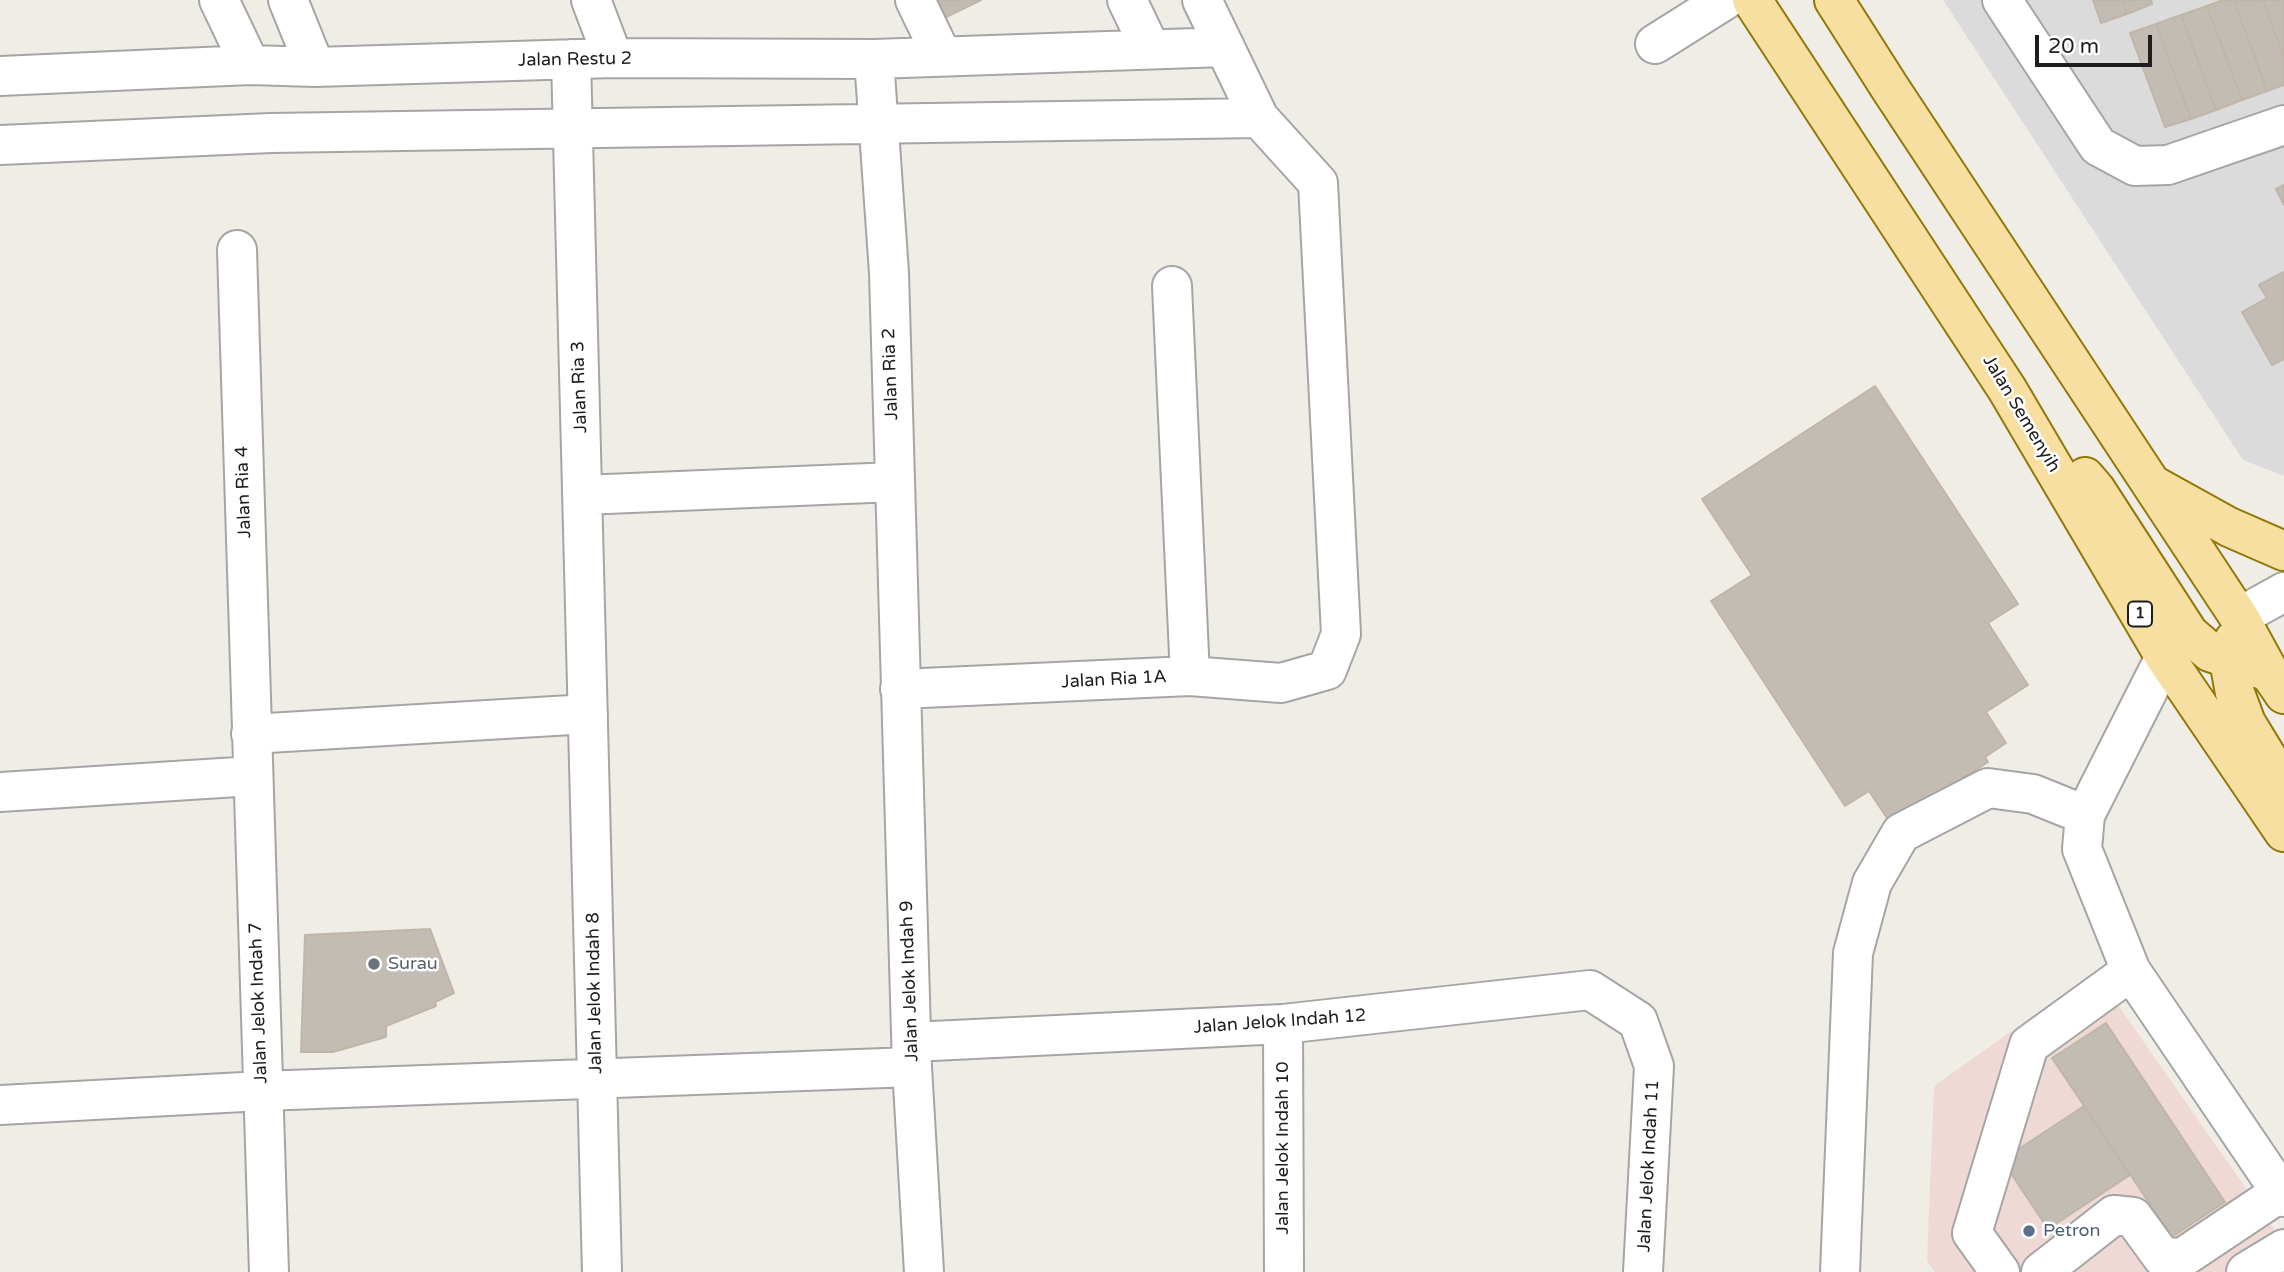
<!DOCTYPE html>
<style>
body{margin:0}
#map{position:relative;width:2284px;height:1272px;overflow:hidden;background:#efede5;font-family:"Varela Round",sans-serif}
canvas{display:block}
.scale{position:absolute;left:2035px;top:35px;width:117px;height:32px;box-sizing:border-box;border:4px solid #1e1e1e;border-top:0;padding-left:9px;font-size:21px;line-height:24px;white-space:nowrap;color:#1e1e1e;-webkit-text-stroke:5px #fff;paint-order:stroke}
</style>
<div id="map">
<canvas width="2284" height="1272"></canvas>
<div class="scale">20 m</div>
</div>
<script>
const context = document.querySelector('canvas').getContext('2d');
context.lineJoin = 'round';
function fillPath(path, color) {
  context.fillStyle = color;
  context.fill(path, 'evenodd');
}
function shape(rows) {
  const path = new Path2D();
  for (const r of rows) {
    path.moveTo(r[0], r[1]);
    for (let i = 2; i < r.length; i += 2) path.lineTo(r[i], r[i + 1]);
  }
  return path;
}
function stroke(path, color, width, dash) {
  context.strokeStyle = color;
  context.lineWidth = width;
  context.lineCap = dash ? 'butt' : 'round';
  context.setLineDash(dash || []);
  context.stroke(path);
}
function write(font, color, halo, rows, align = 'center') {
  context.font = font + ' "Varela Round",sans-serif';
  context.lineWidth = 5;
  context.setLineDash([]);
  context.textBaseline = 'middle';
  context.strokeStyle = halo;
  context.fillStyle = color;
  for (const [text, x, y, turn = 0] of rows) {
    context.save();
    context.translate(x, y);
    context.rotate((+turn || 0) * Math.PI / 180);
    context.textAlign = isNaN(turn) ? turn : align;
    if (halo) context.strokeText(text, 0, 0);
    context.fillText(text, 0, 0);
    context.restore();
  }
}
fillPath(shape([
 [1943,0,2284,0,2284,476,2243,460]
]), '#dcdbdb');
fillPath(shape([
 [2095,972,2284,1243,2284,1272,1935,1272,1927,1261,1934,1086]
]), '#efd9d4');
const building = shape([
 [935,0,981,0,944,18,935,0],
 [2093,0,2122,0,2127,14,2101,23,2093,0],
 [2122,0,2151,0,2152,4,2127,14,2122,0],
 [2223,0,2234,0,2267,91,2242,100,2207,6,2223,0],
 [2234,0,2263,0,2284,58,2284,85,2267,91,2234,0],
 [2263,0,2284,0,2284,58,2263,0],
 [2207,6,2242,100,2216,110,2181,15,2207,6],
 [2181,15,2216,110,2191,119,2156,24,2181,15],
 [2156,24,2191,119,2165,127,2130,33,2156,24],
 [2284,185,2284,205,2276,189,2284,185],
 [2284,272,2284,359,2272,365,2242,312,2267,298,2259,285,2284,272],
 [1875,386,2018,604,1988,623,2028,685,1986,712,2006,743,1985,757,1988,762,1891,824,1869,791,1845,806,1711,601,1752,575,1702,499,1875,386],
 [430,929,454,993,435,1002,436,1006,386,1026,386,1037,333,1052,301,1052,305,935,430,929],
 [2106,1023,2225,1202,2172,1237,2052,1058,2106,1023],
 [2084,1106,2130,1175,2048,1229,2002,1160,2084,1106]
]);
fillPath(building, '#c3bcb4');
stroke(building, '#c0b6a8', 2);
const minor = shape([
 [219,0,250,65],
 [288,0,315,67],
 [591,0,613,58],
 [915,0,942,56],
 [1127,0,1150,48],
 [2002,0,2098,146,2135,166,2168,165,2284,125],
 [1655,44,1725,0],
 [571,59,602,1272],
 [874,59,889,273,912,1067,924,1272],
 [0,76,250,65,315,67,613,58,874,59,1225,47],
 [0,145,271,133,1259,118],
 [237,250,269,1272],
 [1172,286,1190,676],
 [583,495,894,482],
 [2239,617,2284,592],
 [2165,657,2085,815,2082,849,2131,971,2284,1197],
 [900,689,1190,676,1281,683,1327,670,1341,634,1318,183,1259,118,1202,0],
 [251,734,588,714],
 [0,792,253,776],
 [1283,1024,1284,1272],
 [912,1042,1283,1024,1590,990,1638,1021,1654,1066,1643,1272],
 [0,1105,262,1091,912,1067],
 [1840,1272,1853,953,1872,883,1901,833,1988,788,2033,794,2085,815],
 [2000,1272,1972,1233,2029,1045,2131,971],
 [2041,1272,2114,1215,2133,1217,2162,1257,2182,1258,2281,1192],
 [2246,1272,2284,1249]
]);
const major = shape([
 [1752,0,2007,389,2165,657,2284,832],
 [1834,0,1890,88,2239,617,2269,672,2284,694],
 [2085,477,2096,490,2189,634,2210,652,2269,672],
 [2155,486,2229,527,2284,551],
 [2234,640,2229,660,2235,693,2246,723,2284,785]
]);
stroke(minor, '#a5a5a5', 42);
stroke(major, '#917807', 42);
stroke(minor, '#fff', 38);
stroke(major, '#f7dfa1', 38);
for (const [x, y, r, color] of [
 [374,964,7,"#6b7280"],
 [2029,1231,7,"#5c6f8a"]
]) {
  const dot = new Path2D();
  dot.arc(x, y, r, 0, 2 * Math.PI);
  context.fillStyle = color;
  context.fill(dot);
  stroke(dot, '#fff', 2.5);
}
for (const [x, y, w] of [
 [2140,614,24]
]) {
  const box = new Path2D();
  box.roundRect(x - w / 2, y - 12.5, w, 25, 5);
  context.fillStyle = '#fff';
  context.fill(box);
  stroke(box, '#1e1e1e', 2);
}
write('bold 16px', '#1e1e1e', null, [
 ["1",2140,614]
]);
write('18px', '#1e1e1e', '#fff', [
 ["Jalan Restu 2",575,60,-1],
 ["Jalan Ria 2",891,374,-92],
 ["Jalan Ria 3",580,387,-92],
 ["Jalan Semenyih",2021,414,59],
 ["Jalan Ria 4",244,492,-92],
 ["Jalan Ria 1A",1114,680,-3],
 ["Jalan Jelok Indah 9",910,981,-92],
 ["Jalan Jelok Indah 8",595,993,-91],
 ["Jalan Jelok Indah 7",259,1003,-92],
 ["Jalan Jelok Indah 12",1280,1022,-4],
 ["Jalan Jelok Indah 10",1283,1148,-90],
 ["Jalan Jelok Indah 11",1649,1166,-87]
]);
write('18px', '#5b616d', '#fff', [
 ["Surau",388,964]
], 'left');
write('18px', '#4e5e75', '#fff', [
 ["Petron",2043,1231]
], 'left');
</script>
